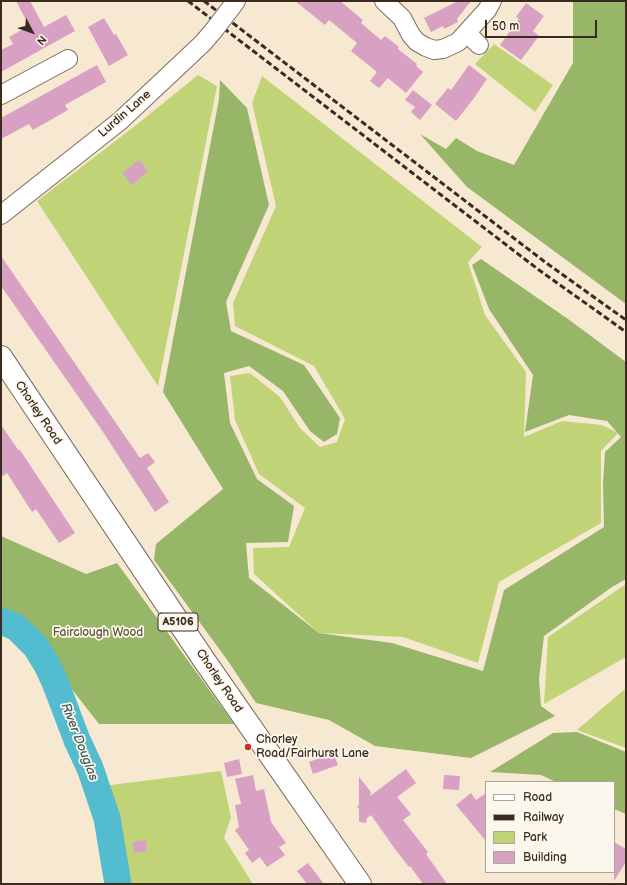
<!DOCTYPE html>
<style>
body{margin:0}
#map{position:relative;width:627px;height:885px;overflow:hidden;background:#f7e8d1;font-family:"Balsamiq Sans",sans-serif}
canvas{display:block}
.frame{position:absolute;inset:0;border:2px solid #3b2a1e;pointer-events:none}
.legend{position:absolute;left:485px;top:781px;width:130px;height:92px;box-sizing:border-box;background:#fbf7ec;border:1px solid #aea59a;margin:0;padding:5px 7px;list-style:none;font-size:12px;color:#3b2a1e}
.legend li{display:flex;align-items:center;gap:8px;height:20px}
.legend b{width:20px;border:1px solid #aea59a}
.north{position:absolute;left:12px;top:12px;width:40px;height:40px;-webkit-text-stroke:3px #fbf7ec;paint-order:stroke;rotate:131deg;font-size:11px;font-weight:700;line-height:16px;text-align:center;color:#3b2a1e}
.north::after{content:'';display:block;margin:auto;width:14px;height:18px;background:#3b2a1e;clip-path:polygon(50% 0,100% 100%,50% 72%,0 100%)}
.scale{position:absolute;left:485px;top:20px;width:112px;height:18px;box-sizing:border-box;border:2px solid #3b2a1e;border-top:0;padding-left:5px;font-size:12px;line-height:14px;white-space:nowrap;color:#3b2a1e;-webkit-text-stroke:3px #fbf7ec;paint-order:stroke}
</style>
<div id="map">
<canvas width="627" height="885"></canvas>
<div class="frame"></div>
<ul class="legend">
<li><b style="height:5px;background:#fff"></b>Road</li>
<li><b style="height:5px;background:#3b2a1e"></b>Railway</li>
<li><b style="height:11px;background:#c0d477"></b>Park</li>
<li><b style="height:11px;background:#d8a0c3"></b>Building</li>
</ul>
<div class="north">N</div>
<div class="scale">50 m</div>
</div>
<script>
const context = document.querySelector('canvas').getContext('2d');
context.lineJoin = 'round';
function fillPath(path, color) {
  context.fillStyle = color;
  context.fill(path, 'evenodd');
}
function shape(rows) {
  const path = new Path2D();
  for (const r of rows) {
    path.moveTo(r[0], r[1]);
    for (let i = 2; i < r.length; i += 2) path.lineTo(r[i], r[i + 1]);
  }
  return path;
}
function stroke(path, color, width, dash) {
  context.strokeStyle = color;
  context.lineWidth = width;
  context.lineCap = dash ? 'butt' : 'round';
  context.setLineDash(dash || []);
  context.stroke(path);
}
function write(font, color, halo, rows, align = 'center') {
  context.font = font + ' "Balsamiq Sans",sans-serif';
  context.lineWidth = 3.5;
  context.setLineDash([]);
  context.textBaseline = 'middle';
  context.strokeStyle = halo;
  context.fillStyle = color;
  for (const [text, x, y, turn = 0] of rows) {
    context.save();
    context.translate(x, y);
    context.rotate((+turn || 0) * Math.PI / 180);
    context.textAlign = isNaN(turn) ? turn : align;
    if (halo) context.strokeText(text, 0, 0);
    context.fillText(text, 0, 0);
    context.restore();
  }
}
fillPath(shape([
 [494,44,553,85,535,112,475,64],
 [198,75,217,86,158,386,37,201,135,126],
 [262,76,482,247,468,262,485,315,526,372,524,437,562,421,602,425,618,433,601,451,601,523,499,582,478,663,403,637,319,633,254,574,253,548,289,547,305,508,259,474,235,420,230,376,250,373,280,397,300,428,320,447,337,442,345,419,314,366,235,326,233,303,276,206,252,103],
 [626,584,626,657,544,704,548,637],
 [626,688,626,748,577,730],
 [221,771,231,817,224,838,253,884,126,884,123,849,115,815,103,786]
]), '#c0d477');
fillPath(shape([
 [573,1,626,1,626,304,467,187,420,134,446,149,456,138,477,151,514,165,573,63],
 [220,80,247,108,269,205,226,302,231,331,304,365,340,418,337,434,324,442,310,431,283,391,249,366,224,373,230,423,257,479,294,506,288,542,246,543,249,578,319,633,392,643,483,671,504,590,604,527,603,484,605,452,621,437,607,421,569,415,525,432,533,375,489,309,472,265,481,259,568,319,626,362,626,579,612,587,544,636,539,679,541,706,555,716,471,758,375,746,329,720,256,703,228,661,154,560,156,544,223,489,163,392,219,99],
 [1,536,86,574,117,563,234,724,99,724,53,665,1,634],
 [577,732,626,752,626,814,614,809,614,782,556,782,541,775,490,772,553,733]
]), '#98b668');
stroke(shape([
 [1,621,16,627,36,647,47,665,55,682,77,740,90,768,107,818,118,884]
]), '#53bccf', 27);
fillPath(shape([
 [16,1,30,1,44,27,66,15,75,31,1,72,1,50,13,44,9,37,27,27,26,25,28,24],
 [295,1,340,1,363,20,361,23,381,40,385,36,399,47,398,49,417,64,416,66,423,72,406,93,388,78,379,88,370,81,377,72,351,51,357,43,329,20,325,25],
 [458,1,471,1,457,19,458,22,444,29,443,26,431,32,424,18],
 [526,3,544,16,533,31,539,36,521,60,500,45,519,19,516,17],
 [104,18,114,35,116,34,128,55,109,66,88,27],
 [97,65,106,82,65,105,68,110,33,130,29,124,1,139,1,118],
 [469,65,487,79,474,98,456,121,435,104,448,88,451,90],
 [413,90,432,105,420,120,411,112,415,107,405,100],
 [139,160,148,171,132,185,122,173],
 [1,256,140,458,148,453,155,462,147,468,169,502,155,512,101,429,1,286],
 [1,425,19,451,20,450,75,533,59,543,36,509,32,512,7,473,1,477],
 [333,753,338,765,313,774,309,762],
 [239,759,242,774,227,777,224,763],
 [406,769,416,783,397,797,411,814,403,820,428,852,426,854,447,884,423,884,410,866,409,867,395,849,371,815,367,818,366,823,359,822,359,809,357,807,359,805,359,777,371,792,370,796],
 [253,775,256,791,264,789,271,822,286,843,279,847,285,855,267,867,260,857,252,863,245,853,249,850,235,830,239,827,235,805,241,804,235,779],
 [444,775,460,776,459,790,443,789],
 [471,793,476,800,486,793,486,841,456,805],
 [146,840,147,851,134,853,133,842],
 [614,842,626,849,626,862,614,881],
 [308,863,324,884,307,884,297,871]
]), '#d8a0c3');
const street = shape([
 [384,1,402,18,411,35,417,42,426,47,434,50,443,49,458,42,487,10,492,1],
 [227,13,236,1],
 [467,33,479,45],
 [1,95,68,59],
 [1,215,120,121,203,43,214,30]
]);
const primary = shape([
 [1,357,204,660,360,884]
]);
stroke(street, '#7d6c5d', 20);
stroke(primary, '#7d6c5d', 24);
stroke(street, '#fff', 18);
stroke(primary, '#fff', 22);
stroke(shape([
 [188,1,539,270,626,332],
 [204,1,545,262,626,320]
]), '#3b2a1e', 3, [6, 3]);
const streetBridge = shape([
 [214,30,227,13]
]);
stroke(streetBridge, '#7d6c5d', 20, []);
stroke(streetBridge, '#fff', 18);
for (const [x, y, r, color] of [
 [248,747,4,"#c8321e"]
]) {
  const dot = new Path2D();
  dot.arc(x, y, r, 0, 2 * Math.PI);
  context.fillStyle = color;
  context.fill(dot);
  stroke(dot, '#fbf7ec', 1.5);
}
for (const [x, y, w] of [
 [178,622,40]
]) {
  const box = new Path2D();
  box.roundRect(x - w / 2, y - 9, w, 18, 3);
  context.fillStyle = '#fbf7ec';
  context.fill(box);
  stroke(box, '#3b2a1e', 1);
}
write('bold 11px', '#3b2a1e', null, [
 ["A5106",178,622]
]);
write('12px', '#3b2a1e', '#fbf7ec', [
 ["Lurdin Lane",125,114,-41],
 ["Chorley Road",38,413,56],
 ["Chorley Road",219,681,56]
]);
write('12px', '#5c5434', '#fbf7ec', [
 ["Fairclough Wood",98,633]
]);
write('12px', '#3b2a1e', '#fbf7ec', [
 ["Chorley",256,740],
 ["Road/Fairhurst Lane",256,754]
], 'left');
write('italic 13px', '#435d5c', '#fbf7ec', [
 ["River Douglas",79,742,69]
]);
</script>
